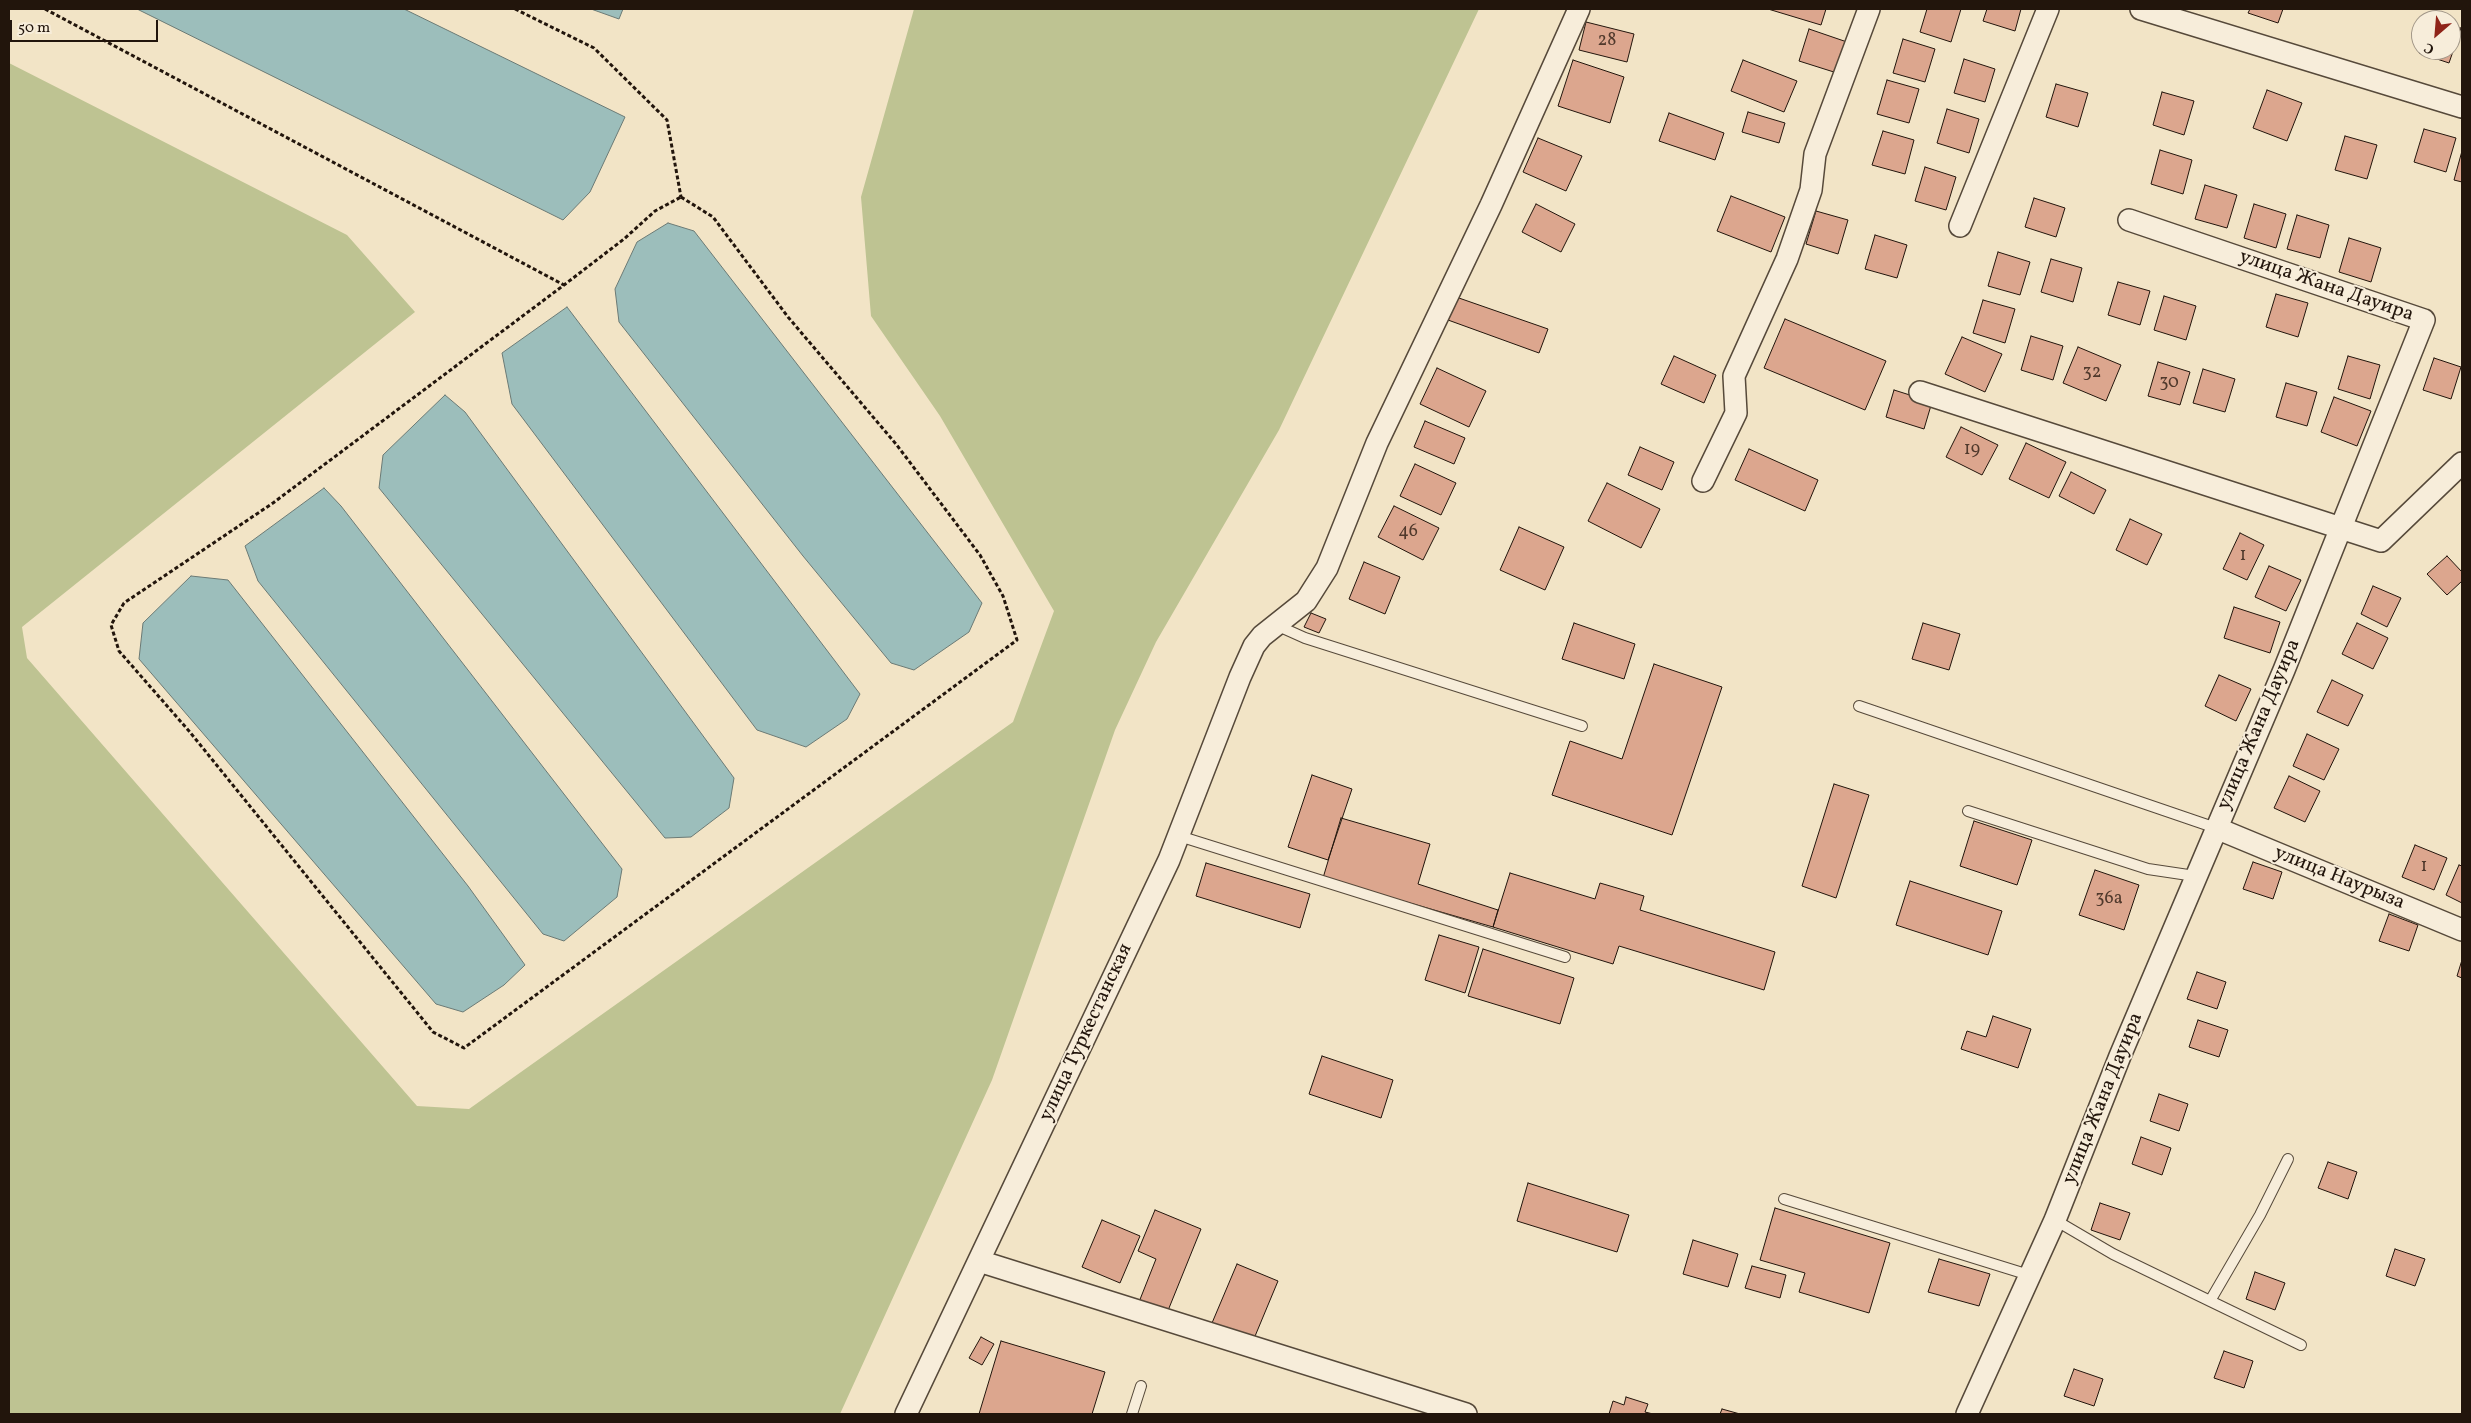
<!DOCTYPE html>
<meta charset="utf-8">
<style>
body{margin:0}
#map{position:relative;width:2471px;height:1423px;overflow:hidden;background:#f2e4c6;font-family:Vollkorn,serif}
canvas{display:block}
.frame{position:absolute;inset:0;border:10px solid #22150c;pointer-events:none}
.north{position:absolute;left:2411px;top:10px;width:50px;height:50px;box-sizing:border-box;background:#f7edda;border:1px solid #a29788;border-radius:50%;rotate:207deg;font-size:14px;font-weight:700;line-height:20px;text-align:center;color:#22150c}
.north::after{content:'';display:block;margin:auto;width:18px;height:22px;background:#8f2418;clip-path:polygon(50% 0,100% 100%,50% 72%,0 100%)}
.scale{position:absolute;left:10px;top:20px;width:148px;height:22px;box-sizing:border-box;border:2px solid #22150c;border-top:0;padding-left:6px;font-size:15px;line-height:18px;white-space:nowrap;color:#22150c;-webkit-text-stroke:4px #f7edda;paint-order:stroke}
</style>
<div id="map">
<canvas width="2471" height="1423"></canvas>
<div class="frame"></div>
<div class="north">С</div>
<div class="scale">50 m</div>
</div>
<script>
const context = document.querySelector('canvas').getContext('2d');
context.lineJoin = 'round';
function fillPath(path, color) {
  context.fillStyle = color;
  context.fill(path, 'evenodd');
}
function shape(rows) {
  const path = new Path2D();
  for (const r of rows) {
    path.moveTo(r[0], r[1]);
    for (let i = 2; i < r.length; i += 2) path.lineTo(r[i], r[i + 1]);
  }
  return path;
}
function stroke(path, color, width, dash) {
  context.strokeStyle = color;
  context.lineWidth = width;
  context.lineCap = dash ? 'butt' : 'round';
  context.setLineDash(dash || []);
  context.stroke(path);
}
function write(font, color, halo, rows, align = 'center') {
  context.font = font + ' Vollkorn,serif';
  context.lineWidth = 4;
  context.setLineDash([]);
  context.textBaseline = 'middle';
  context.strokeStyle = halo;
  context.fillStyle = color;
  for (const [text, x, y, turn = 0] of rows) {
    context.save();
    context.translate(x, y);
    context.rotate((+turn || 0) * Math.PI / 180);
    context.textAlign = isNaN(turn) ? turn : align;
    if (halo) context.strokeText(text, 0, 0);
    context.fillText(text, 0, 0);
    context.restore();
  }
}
fillPath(shape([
 [914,9,1479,9,1279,430,1156,642,1115,730,992,1080,840,1414,9,1414,9,63,347,235,415,312,22,627,27,658,417,1106,469,1109,1013,722,1054,611,940,416,871,316,861,197]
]), '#bec392');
const water = shape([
 [137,9,404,9,625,117,590,192,563,220,137,9],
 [591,9,623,9,619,19,591,9],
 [668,223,694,231,982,603,969,632,914,670,891,663,803,556,619,322,615,289,637,242,668,223],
 [567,307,860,694,847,719,806,747,757,730,512,404,502,353,567,307],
 [445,395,465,412,734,778,729,808,691,837,665,838,379,488,383,455,445,395],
 [324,488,341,506,622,869,617,897,564,941,543,934,258,581,245,546,324,488],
 [191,576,228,580,468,886,525,965,504,985,463,1012,436,1004,139,659,143,623,191,576]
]);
fillPath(water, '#9cbebb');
stroke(water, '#6b7a75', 1);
const building = shape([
 [1768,9,1826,9,1821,25,1768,9],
 [1927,9,1961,9,1951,42,1920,32,1927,9],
 [1987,9,2021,9,2015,31,1983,21,1987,9],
 [2250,9,2283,9,2278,23,2248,13,2250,9],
 [1586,22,1634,34,1627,62,1579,50,1586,22],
 [2451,25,2461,28,2449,63,2419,53,2421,48,2421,50,2451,50,2451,25],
 [1809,29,1847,42,1837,73,1799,61,1809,29],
 [1903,39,1935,49,1925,82,1893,73,1903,39],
 [1964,59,1995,69,1985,102,1954,93,1964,59],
 [1573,60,1624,77,1610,123,1558,106,1573,60],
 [1743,60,1797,81,1784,112,1731,91,1743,60],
 [1887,80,1919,89,1909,123,1877,114,1887,80],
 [2056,84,2088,93,2078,127,2046,117,2056,84],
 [2267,90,2302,103,2287,141,2253,128,2267,90],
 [2162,92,2194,101,2184,135,2153,125,2162,92],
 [1947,109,1979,119,1969,153,1937,143,1947,109],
 [1748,112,1785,123,1779,143,1742,132,1748,112],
 [1669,113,1724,133,1715,160,1659,141,1669,113],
 [2424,129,2456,138,2446,172,2414,162,2424,129],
 [1883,131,1914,140,1905,174,1872,165,1883,131],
 [2345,136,2377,145,2367,179,2335,170,2345,136],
 [1538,138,1582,156,1566,191,1523,172,1538,138],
 [2160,150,2192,160,2183,194,2151,184,2160,150],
 [2462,151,2462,182,2454,180,2462,151],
 [1925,167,1956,177,1946,210,1915,201,1925,167],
 [2205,185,2237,195,2227,228,2195,219,2205,185],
 [1731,196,1785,217,1771,252,1717,231,1731,196],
 [2034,198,2065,208,2056,237,2025,227,2034,198],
 [1536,204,1575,224,1561,252,1522,232,1536,204],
 [2254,204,2286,214,2276,248,2244,238,2254,204],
 [1816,211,1848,220,1838,254,1806,244,1816,211],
 [2297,215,2329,225,2320,258,2287,249,2297,215],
 [1875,235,1907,245,1897,278,1865,269,1875,235],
 [2349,238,2381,248,2371,282,2339,272,2349,238],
 [1998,252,2030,262,2020,295,1988,286,1998,252],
 [2051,259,2082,268,2073,302,2041,292,2051,259],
 [2118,282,2150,291,2140,325,2108,315,2118,282],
 [2276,294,2308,303,2298,337,2266,327,2276,294],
 [2164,296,2196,306,2186,340,2154,330,2164,296],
 [1456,297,1548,329,1539,353,1448,320,1456,297],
 [1983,300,2015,309,2005,343,1973,333,1983,300],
 [1785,319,1886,361,1865,410,1764,368,1785,319],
 [2031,336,2063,346,2053,380,2021,370,2031,336],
 [1962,337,2002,354,1985,392,1945,374,1962,337],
 [2078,347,2121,365,2106,401,2063,383,2078,347],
 [1674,356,1716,375,1704,403,1661,384,1674,356],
 [2348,356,2380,365,2370,399,2338,389,2348,356],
 [2434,358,2461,367,2451,399,2423,390,2434,358],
 [2158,362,2190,372,2180,405,2148,396,2158,362],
 [1437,368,1486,391,1469,427,1420,404,1437,368],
 [2203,369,2235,379,2225,412,2193,403,2203,369],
 [2286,383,2317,392,2307,426,2276,417,2286,383],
 [1894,390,1932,402,1924,429,1886,417,1894,390],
 [2334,397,2371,411,2357,446,2321,432,2334,397],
 [1425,421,1465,438,1454,464,1414,447,1425,421],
 [1961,427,1998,445,1982,475,1946,457,1961,427],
 [2026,443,2066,462,2049,498,2009,479,2026,443],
 [1640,447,1674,462,1662,490,1628,475,1640,447],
 [1749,449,1818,480,1805,511,1735,480,1749,449],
 [1415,464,1456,483,1441,515,1400,496,1415,464],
 [2071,472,2106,490,2094,514,2059,496,2071,472],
 [1607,483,1660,509,1641,548,1588,521,1607,483],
 [1394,506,1439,528,1423,560,1378,537,1394,506],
 [2130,519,2162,534,2147,565,2116,550,2130,519],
 [1519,527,1564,547,1545,590,1500,570,1519,527],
 [2240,533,2264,545,2247,580,2223,569,2240,533],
 [2447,556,2462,572,2462,581,2447,595,2427,574,2447,556],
 [1364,562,1400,577,1385,614,1349,599,1364,562],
 [2269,566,2301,580,2286,611,2255,597,2269,566],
 [2373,586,2401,598,2387,627,2361,614,2373,586],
 [2234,607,2280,622,2270,653,2224,638,2234,607],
 [1311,613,1326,619,1319,633,1304,627,1311,613],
 [1574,623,1635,644,1624,679,1562,659,1574,623],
 [1923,623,1960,634,1949,670,1912,659,1923,623],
 [2357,623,2388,638,2373,669,2342,654,2357,623],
 [1654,664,1722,687,1672,835,1552,795,1570,741,1622,759,1654,664],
 [2219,675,2251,689,2236,721,2205,706,2219,675],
 [2332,680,2363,695,2348,726,2317,712,2332,680],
 [2307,734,2339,749,2324,780,2293,766,2307,734],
 [1312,775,1352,789,1328,860,1288,847,1312,775],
 [2289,776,2320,791,2305,822,2274,808,2289,776],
 [1834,784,1869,795,1836,898,1802,886,1834,784],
 [1341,818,1430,844,1418,884,1498,910,1493,927,1323,878,1341,818],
 [1974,821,2032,840,2017,885,1960,866,1974,821],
 [2415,845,2447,858,2434,890,2402,877,2415,845],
 [2253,862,2282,872,2273,899,2243,889,2253,862],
 [1206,863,1310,894,1300,928,1196,896,1206,863],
 [2459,865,2462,866,2462,903,2446,895,2459,865],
 [2095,870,2139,885,2124,930,2079,915,2095,870],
 [1510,873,1595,899,1600,883,1644,896,1640,910,1775,952,1764,990,1619,946,1613,964,1493,927,1510,873],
 [1910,881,2002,911,1988,955,1896,925,1910,881],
 [2389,914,2418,925,2409,951,2379,941,2389,914],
 [1439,935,1479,947,1465,993,1425,980,1439,935],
 [1483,949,1574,978,1560,1024,1468,996,1483,949],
 [2462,960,2462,978,2457,976,2462,960],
 [2197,972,2226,982,2217,1009,2187,999,2197,972],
 [1993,1016,2031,1029,2018,1068,1961,1049,1967,1031,1986,1037,1993,1016],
 [2198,1020,2228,1030,2219,1057,2189,1047,2198,1020],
 [1322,1056,1393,1080,1381,1118,1309,1094,1322,1056],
 [2159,1094,2188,1104,2179,1131,2150,1121,2159,1094],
 [2141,1137,2171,1148,2162,1175,2132,1164,2141,1137],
 [2328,1162,2357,1172,2348,1199,2318,1188,2328,1162],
 [1528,1183,1629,1215,1617,1252,1517,1221,1528,1183],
 [2100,1203,2130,1213,2120,1240,2091,1230,2100,1203],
 [1775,1208,1890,1243,1869,1313,1799,1292,1805,1273,1760,1260,1775,1208],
 [1155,1210,1201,1229,1167,1313,1139,1302,1156,1259,1138,1251,1155,1210],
 [1102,1220,1140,1236,1120,1283,1082,1267,1102,1220],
 [1693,1240,1738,1254,1728,1287,1683,1274,1693,1240],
 [2395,1249,2425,1259,2415,1286,2386,1276,2395,1249],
 [1939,1259,1990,1274,1979,1306,1928,1292,1939,1259],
 [1237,1264,1278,1281,1253,1341,1212,1323,1237,1264],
 [1752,1266,1786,1275,1780,1298,1745,1288,1752,1266],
 [2255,1272,2285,1283,2275,1310,2246,1299,2255,1272],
 [981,1337,994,1344,982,1365,969,1358,981,1337],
 [1001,1341,1105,1372,1092,1414,979,1414,1001,1341],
 [2224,1351,2253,1361,2244,1388,2214,1378,2224,1351],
 [2074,1369,2103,1379,2094,1406,2064,1396,2074,1369],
 [1626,1397,1648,1404,1645,1412,1653,1414,1609,1414,1613,1401,1624,1405,1626,1397],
 [1722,1409,1740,1414,1720,1414,1722,1409]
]);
fillPath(building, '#dca68e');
stroke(building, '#22150c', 1);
const service = shape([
 [1276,625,1305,638,1582,726],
 [1859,706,2216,828],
 [1968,811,2148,869,2195,876],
 [1179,836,1565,957],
 [1784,1199,2029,1275],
 [2055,1220,2113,1254,2301,1345],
 [2210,1301,2260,1215,2288,1159],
 [1132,1414,1141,1386]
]);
const minor = shape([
 [2141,9,2462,107],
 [1960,226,2048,9],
 [1920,392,2381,541,2462,463],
 [1703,481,1736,413,1734,376,1787,259,1811,190,1815,154,1869,9],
 [2216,828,2462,930],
 [979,1261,1466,1414],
 [906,1414,1169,860,1240,677,1254,646,1262,636,1306,601,1327,568,1377,443,1491,205,1579,9],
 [1967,1414,2055,1220,2120,1056,2284,670,2424,320,2129,220]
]);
stroke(service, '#56493a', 12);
stroke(minor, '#56493a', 24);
stroke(shape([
 [45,9,564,285],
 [515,9,594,48,667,120,681,197],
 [681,197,713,217,788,317,896,444,980,555,1003,596,1017,640,464,1048,433,1032,189,731,119,651,111,625,124,603,273,503,564,285,624,239,655,211,681,197]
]), '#22150c', 3, [4, 2.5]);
stroke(service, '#f7edda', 10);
stroke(minor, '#f7edda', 21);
write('18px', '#50392c', null, [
 ["28",1607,42],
 ["32",2092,374],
 ["30",2169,384],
 ["19",1972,451],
 ["46",1408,533],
 ["1",2243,557],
 ["1",2424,868],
 ["36а",2109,900]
]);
write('20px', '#22150c', '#f7edda', [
 ["улица Жана Дауира",2326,287,19],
 ["улица Жана Дауира",2260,725,-67],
 ["улица Наурыза",2339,879,22],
 ["улица Туркестанская",1087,1033,-65],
 ["улица Жана Дауира",2104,1099,-68]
]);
</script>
